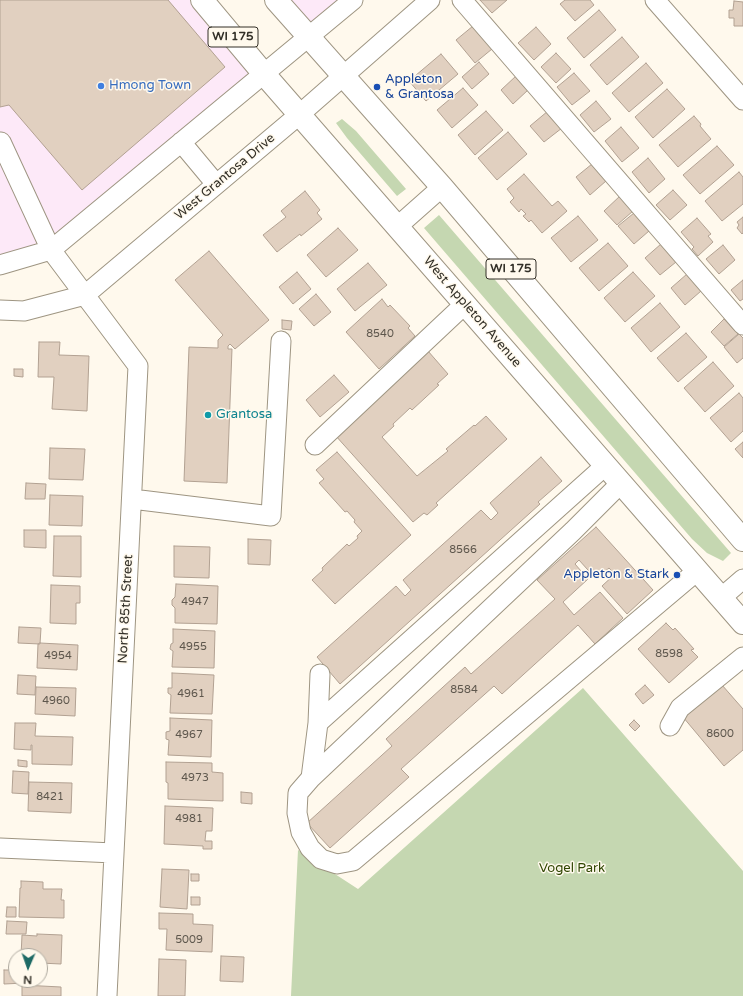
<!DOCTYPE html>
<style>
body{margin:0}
#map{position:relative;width:743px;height:996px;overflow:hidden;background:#fff9ed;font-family:"Varela Round",sans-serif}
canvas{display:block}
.north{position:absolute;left:8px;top:948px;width:40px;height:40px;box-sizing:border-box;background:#fff9ed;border:1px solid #ada89e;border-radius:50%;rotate:182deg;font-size:11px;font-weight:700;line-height:16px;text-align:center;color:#322f27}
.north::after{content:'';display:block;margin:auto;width:14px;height:18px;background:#1e6a65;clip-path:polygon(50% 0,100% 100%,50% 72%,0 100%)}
</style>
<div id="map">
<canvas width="743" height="996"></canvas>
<div class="north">N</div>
</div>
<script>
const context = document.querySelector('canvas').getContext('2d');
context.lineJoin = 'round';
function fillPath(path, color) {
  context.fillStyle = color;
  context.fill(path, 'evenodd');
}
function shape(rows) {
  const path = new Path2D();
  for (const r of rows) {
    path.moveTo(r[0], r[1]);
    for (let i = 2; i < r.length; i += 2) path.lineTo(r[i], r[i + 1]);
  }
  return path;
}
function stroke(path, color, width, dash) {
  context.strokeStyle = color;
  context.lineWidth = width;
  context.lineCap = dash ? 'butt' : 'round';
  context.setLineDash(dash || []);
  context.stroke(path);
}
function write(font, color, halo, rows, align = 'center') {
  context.font = font + ' "Varela Round",sans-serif';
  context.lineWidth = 3;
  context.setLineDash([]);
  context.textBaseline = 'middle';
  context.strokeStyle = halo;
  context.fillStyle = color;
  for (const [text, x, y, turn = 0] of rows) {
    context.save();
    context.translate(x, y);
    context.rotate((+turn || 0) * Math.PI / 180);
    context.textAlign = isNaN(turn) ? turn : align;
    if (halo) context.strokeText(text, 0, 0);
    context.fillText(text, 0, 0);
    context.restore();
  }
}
fillPath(shape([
 [0,0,202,0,264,74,51,250,0,265],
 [276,0,353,0,309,37]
]), '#fde9f8');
fillPath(shape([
 [342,119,356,131,406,189,397,196,347,138,336,123],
 [439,215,731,553,723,561,707,553,692,539,424,228],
 [583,688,743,871,743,996,291,996,298,850,358,889]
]), '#c5d7b1');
const building = shape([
 [0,0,168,0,225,67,82,190,9,105,0,107,0,0],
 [480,0,507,0,492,13,480,0],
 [565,0,590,0,594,5,575,21,560,4,565,0],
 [734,1,743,2,743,26,734,26,734,18,729,18,729,10,733,10,734,1],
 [599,10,616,30,584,58,567,38,599,10],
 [473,26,492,49,475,63,456,40,473,26],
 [536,27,551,44,534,60,518,43,536,27],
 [622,37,639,57,607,85,590,65,622,37],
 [556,53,571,69,556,83,541,67,556,53],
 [441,54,458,74,426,101,409,81,441,54],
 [479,62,489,74,472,89,462,77,479,62],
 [646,63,663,83,629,112,612,93,646,63],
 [574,73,590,91,572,105,557,87,574,73],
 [516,76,528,90,513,104,501,90,516,76],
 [463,88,478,105,452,128,437,110,463,88],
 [667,89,685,109,653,138,635,117,667,89],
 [596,101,611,119,594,132,580,115,596,101],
 [486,111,503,130,475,155,458,135,486,111],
 [548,111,562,128,544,142,530,126,548,111],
 [694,116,701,124,700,126,711,139,678,167,659,145,694,116],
 [621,127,639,148,622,162,605,141,621,127],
 [508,132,527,154,497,180,478,158,508,132],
 [717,146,734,165,700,194,683,175,717,146],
 [648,158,665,179,649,193,632,172,648,158],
 [592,164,606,181,590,195,576,177,592,164],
 [739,172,743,177,743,204,722,221,705,201,739,172],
 [524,174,552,206,558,201,567,211,542,233,531,220,529,222,523,216,526,214,521,209,519,212,510,202,514,198,507,189,524,174],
 [673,190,687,205,670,220,656,205,673,190],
 [305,191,320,210,317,213,322,219,301,236,300,234,277,252,263,235,286,217,281,211,305,191],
 [620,196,633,211,617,225,604,211,620,196],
 [634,213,649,231,634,244,618,226,634,213],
 [578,216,598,240,571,262,551,238,578,216],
 [743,217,743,233,742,234,737,228,739,225,737,222,743,217],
 [697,218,711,234,708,236,713,242,698,256,692,249,694,247,681,232,697,218],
 [338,228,358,250,326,277,307,255,338,228],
 [608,243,628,266,599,291,579,268,608,243],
 [661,244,676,262,660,275,645,258,661,244],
 [723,245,735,260,719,274,706,259,723,245],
 [209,251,269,320,235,349,230,344,228,346,228,349,232,349,227,483,184,481,189,347,218,348,218,340,223,335,175,280,209,251],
 [368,263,387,285,355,311,337,289,368,263],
 [297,272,311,289,293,304,279,287,297,272],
 [633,272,655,296,625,322,604,298,633,272],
 [687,274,701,291,685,305,671,288,687,274],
 [743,280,743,299,740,301,731,290,743,280],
 [316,294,331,312,314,326,299,309,316,294],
 [382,299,388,307,390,305,410,326,408,328,415,336,379,369,346,332,382,299],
 [660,303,680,327,651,352,631,328,660,303],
 [724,319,738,334,724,346,711,332,724,319],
 [282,320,292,321,291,330,282,329,282,320],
 [686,333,707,357,678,382,657,358,686,333],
 [739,334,743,338,743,358,737,363,724,347,739,334],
 [39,342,60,342,59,355,89,356,87,411,52,409,54,377,38,377,39,342],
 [428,351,448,374,437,384,439,385,412,410,410,408,393,424,394,426,382,437,417,476,448,451,446,449,474,425,475,426,486,416,507,439,436,503,438,505,427,515,424,513,413,522,335,435,428,351],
 [713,362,734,386,705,412,684,388,713,362],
 [14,369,23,369,23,377,14,376,14,369],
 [334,375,349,392,320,417,306,400,334,375],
 [739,393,743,398,743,431,731,442,710,418,739,393],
 [743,442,743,458,735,449,743,442],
 [50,448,85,449,83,480,49,479,50,448],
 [337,452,411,535,335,604,312,580,323,570,322,568,347,544,349,546,358,538,357,536,362,531,354,522,355,520,347,511,345,512,319,483,324,479,316,470,337,452],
 [541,457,562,481,538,502,540,504,340,684,317,657,396,586,405,596,411,590,403,580,481,510,491,520,498,513,490,503,541,457],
 [26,483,46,484,45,499,25,499,26,483],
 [50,495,83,496,82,526,49,525,50,495],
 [596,527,653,590,627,614,602,586,615,574,609,568,596,579,579,560,575,564,588,579,563,602,574,615,600,592,623,618,595,644,578,625,502,694,494,686,401,769,409,777,330,848,307,823,392,746,386,739,465,667,471,674,555,599,537,580,596,527],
 [24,530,46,530,46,548,24,547,24,530],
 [54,536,81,536,81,577,53,576,54,536],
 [248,539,271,540,270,565,248,564,248,539],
 [174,546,210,547,209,578,174,577,174,546],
 [176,584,218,586,217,624,175,623,175,608,172,605,172,600,175,597,176,584],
 [51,585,80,586,80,603,76,603,76,624,50,623,51,585],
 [666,623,673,630,675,628,694,649,691,650,698,657,669,683,638,649,666,623],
 [19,627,41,628,40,644,18,643,19,627],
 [173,629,215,631,214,668,172,667,173,651,170,649,171,644,173,643,173,629],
 [40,643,78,645,77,670,37,668,38,644,40,643],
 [172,673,214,675,212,714,170,713,171,695,168,693,168,688,172,688,172,673],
 [18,675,36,676,35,695,17,694,18,675],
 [645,685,654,695,643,704,635,694,645,685],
 [722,685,743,709,743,750,724,766,683,717,722,685],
 [36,687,76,688,75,716,35,714,36,687],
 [170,718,212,720,211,757,168,755,169,740,166,739,166,732,170,731,170,718],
 [634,720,640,726,635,731,629,725,634,720],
 [15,723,36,723,35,736,73,737,72,765,32,764,32,745,31,745,31,750,14,749,15,723],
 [18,760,27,761,27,767,18,766,18,760],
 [166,762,212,763,212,772,223,773,223,801,168,799,168,783,166,782,166,762],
 [13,771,29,772,28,794,12,793,13,771],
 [29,782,72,783,71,813,28,811,29,782],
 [241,792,252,793,252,804,241,803,241,792],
 [165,806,213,808,212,831,206,831,205,841,212,841,212,849,203,849,203,846,164,844,165,806],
 [162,869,189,870,187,909,160,907,162,869],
 [191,874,199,874,199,881,191,881,191,874],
 [21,881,43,882,43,889,62,889,61,900,64,900,64,918,19,917,20,888,21,888,21,881],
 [191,897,200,897,200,905,191,905,191,897],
 [7,907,16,907,16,917,6,917,7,907],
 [159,913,193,914,193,924,213,925,212,952,166,950,167,929,159,929,159,913],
 [7,921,27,922,26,934,6,934,7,921],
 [37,934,62,935,61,964,40,963,40,956,21,956,22,935,37,936,37,934],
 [221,956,244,957,243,982,220,981,221,956],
 [159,959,186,960,185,996,158,996,159,959],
 [4,970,16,970,16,980,25,980,25,983,4,984,4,970],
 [22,985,61,987,61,996,22,996,22,985]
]);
fillPath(building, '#e1d0c0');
stroke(building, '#b2a192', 1);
const minor = shape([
 [462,0,743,325],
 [655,0,743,100],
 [1,142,51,250,138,366,107,996],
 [181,142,216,184],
 [398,226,442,187],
 [0,265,51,250,353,0],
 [0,310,24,311,85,295,300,114,430,0],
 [315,445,465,304],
 [621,483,573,531,311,778,298,793,297,813,301,832,310,848,321,859,337,864,353,861,697,571],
 [132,499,271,516,281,341],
 [721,598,743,579],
 [318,723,606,465],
 [670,726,680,708,743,657],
 [311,778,318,723,320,674],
 [0,848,114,853]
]);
const major = shape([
 [202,0,264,74,743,623],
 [276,0,442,187,743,540]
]);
stroke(minor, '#9e9582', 21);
stroke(major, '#9e9582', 24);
stroke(minor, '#fff', 19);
stroke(major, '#fff', 22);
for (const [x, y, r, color] of [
 [101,86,4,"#3f7fe0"],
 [377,87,4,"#1a4fb4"],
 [208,415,4,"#0f9aa8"],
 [677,575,4,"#1a4fb4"]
]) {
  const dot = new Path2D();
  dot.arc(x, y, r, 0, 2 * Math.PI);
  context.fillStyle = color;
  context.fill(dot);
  stroke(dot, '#fff9ed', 1.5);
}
write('11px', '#5e574d', null, [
 ["8540",380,334],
 ["8566",463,550],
 ["4947",195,602],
 ["4955",193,647],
 ["8598",669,654],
 ["4954",58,656],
 ["8584",464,690],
 ["4961",191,694],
 ["4960",56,701],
 ["8600",720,734],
 ["4967",189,735],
 ["4973",195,778],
 ["8421",50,797],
 ["4981",189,819],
 ["5009",189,940]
]);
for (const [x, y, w] of [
 [233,37,50],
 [511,269,50]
]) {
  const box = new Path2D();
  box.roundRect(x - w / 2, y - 10, w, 20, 3);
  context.fillStyle = '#fff9ed';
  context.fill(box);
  stroke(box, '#322f27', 1);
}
write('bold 12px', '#322f27', null, [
 ["WI 175",233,37],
 ["WI 175",511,269]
]);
write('13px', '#164399', '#fff9ed', [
 ["Appleton",385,80],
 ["& Grantosa",385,95],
 ["Appleton & Stark",669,575,"right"]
], 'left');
write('13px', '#366cbe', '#fff9ed', [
 ["Hmong Town",109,86]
], 'left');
write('13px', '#322f27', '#fff9ed', [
 ["West Grantosa Drive",225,177,-40],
 ["West Appleton Avenue",472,312,49],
 ["North 85th Street",126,609,-87]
]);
write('13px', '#0d838f', '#fff9ed', [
 ["Grantosa",216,415]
], 'left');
write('13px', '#304602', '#fff9ed', [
 ["Vogel Park",572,869]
]);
</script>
